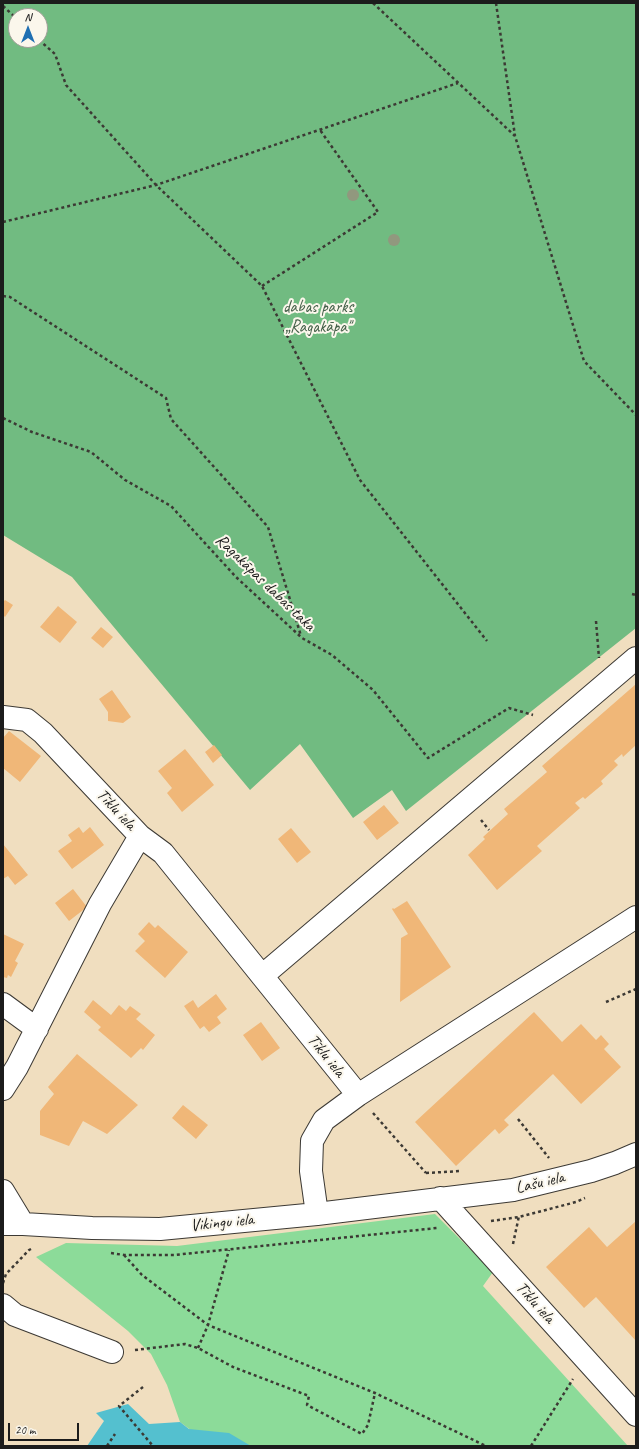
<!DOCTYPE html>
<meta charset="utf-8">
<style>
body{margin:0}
#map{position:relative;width:639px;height:1449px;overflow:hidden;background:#f0debf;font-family:Caveat,sans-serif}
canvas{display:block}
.frame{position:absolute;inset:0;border:4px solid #1c1c1c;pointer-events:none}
.north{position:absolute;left:8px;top:8px;width:40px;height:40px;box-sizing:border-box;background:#fbf7ec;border:1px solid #a29f99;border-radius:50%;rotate:0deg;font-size:11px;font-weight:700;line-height:16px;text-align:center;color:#1c1c1c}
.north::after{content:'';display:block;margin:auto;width:14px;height:18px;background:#1f6fb2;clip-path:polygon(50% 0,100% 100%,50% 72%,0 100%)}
.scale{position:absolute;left:8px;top:1423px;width:71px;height:18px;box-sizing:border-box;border:2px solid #1c1c1c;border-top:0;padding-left:5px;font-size:12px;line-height:14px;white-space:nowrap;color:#1c1c1c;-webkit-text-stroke:3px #fbf7ec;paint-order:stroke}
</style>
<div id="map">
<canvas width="639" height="1449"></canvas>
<div class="frame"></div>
<div class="north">N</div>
<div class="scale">20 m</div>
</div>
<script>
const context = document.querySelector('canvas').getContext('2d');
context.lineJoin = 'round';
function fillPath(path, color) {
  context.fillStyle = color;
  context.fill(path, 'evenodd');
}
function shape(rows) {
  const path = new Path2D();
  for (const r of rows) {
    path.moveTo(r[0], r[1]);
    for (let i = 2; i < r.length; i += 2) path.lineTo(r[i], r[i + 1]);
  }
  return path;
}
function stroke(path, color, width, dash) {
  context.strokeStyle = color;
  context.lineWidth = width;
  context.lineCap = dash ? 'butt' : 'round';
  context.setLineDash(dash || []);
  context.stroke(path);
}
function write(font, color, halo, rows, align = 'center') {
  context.font = font + ' Caveat,sans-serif';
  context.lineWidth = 4;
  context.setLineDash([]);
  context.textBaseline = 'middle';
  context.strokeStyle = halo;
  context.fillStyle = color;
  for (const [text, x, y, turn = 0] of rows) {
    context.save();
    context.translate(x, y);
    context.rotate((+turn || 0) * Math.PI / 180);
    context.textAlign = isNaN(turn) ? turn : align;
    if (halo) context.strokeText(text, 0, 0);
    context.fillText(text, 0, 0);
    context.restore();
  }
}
fillPath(shape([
 [435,1214,493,1272,483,1286,628,1446,212,1446,180,1422,167,1385,151,1354,128,1331,36,1257,66,1243,177,1246]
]), '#8cdb99');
fillPath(shape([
 [3,3,636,3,636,628,406,811,392,790,353,818,300,744,250,790,72,577,3,535],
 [16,16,40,16,40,40,16,40]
]), '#71bb81');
fillPath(shape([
 [128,1404,149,1424,180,1422,189,1429,229,1433,251,1446,87,1446,104,1421,96,1413]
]), '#54c0cf');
fillPath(shape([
 [5,600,13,605,5,617,3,615,3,602],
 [58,606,77,622,60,643,40,627],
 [101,627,113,637,103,648,91,638],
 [636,684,636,745,623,757,622,754,614,761,618,765,601,781,603,784,585,799,583,797,575,803,580,808,537,846,542,851,497,890,468,855,485,839,483,837,508,814,504,809,547,772,542,766],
 [112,690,131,717,123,723,108,721,108,712,99,699],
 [9,731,41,756,20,782,3,768,3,738],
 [214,745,222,755,213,763,205,752],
 [185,749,214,785,182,812,167,793,172,788,158,771],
 [384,805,399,823,377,840,363,822],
 [79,827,83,833,90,827,104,845,72,869,58,851,72,841,68,835],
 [291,828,311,852,297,863,278,839],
 [3,844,28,875,15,885,8,876,3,879],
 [73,889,87,907,69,921,55,903],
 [407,901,451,967,400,1002,401,938,408,934,392,909,393,908,394,909],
 [149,922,155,928,158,925,188,952,165,978,135,951,145,941,138,934],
 [3,934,24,944,15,961,18,963,11,977,8,975,7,978,3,977],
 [216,994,227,1009,217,1017,221,1023,209,1032,204,1026,200,1029,184,1006,193,1000,198,1008],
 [93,1000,111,1015,119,1005,126,1011,130,1006,141,1014,136,1019,155,1035,143,1050,141,1048,131,1058,98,1030,101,1027,84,1012],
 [534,1012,562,1042,581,1024,596,1040,601,1035,609,1044,604,1049,621,1067,581,1104,553,1074,504,1120,509,1125,499,1134,495,1129,456,1166,415,1122],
 [261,1022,280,1048,262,1061,243,1035],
 [77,1054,138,1105,107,1134,83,1121,69,1146,40,1135,40,1111,54,1094,48,1087],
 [183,1105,208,1125,196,1139,172,1118],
 [636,1221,636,1341,596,1297,584,1308,546,1267,589,1227,607,1247]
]), '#f0b778');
const minor = shape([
 [3,717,27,720,43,733,140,836,163,853,358,1095],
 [262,976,636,658],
 [3,1004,37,1029],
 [3,1089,17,1067,100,904,140,836],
 [3,1191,23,1224],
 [440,1198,636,1415],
 [317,1214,311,1171,312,1141,324,1120,358,1095,636,917],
 [3,1224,23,1224,92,1228,160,1229,317,1214,513,1190,591,1171,615,1163,636,1154],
 [3,1305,15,1315,112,1352]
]);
stroke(minor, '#3c3934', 24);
stroke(shape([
 [373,3,515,136,584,361,636,415],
 [496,3,515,136],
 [3,6,16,18],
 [39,40,55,54,66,85,156,185,262,286,360,480,487,641],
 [3,222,156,185,458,83],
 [262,286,378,212,320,130],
 [3,296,10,297,166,398,171,419,268,527,301,636],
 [3,418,32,432,91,452,125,480,171,506,236,577,302,638,332,655,373,690,428,758,509,708,533,715],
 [632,594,636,595],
 [596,621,599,658],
 [481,820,489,830],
 [606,1002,636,989],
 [373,1113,426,1173],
 [518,1119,549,1158],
 [426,1173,461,1171],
 [491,1221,519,1217,576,1202,585,1198],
 [513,1244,519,1216],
 [111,1253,124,1255,174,1255,437,1228],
 [124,1255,142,1275,208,1325,375,1393,486,1446],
 [3,1283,6,1274,29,1250,31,1249],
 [198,1348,208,1325,229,1250],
 [135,1350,185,1344,198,1348,233,1367,309,1396,307,1405,362,1434,368,1425,375,1393],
 [143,1387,119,1406,153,1446],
 [107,1446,115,1434],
 [531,1446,573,1379]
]), '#3c3934', 2.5, [3, 3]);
stroke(minor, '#fff', 22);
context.fillStyle = '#91987e';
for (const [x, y] of [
 [353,195],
 [394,240]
]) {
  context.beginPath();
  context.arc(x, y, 6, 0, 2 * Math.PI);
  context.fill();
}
write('17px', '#435f48', '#fbf7ec', [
 ["dabas parks",318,308],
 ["„Ragakāpa\"",318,328]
]);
write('17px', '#1c1c1c', '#fbf7ec', [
 ["Ragakāpas dabas taka",265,583,44],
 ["Tīklu iela",116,810,47],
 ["Tīklu iela",326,1056,51],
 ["Lašu iela",540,1183,-13],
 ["Vikingu iela",222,1223,-6],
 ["Tīklu iela",535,1303,48]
]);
</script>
